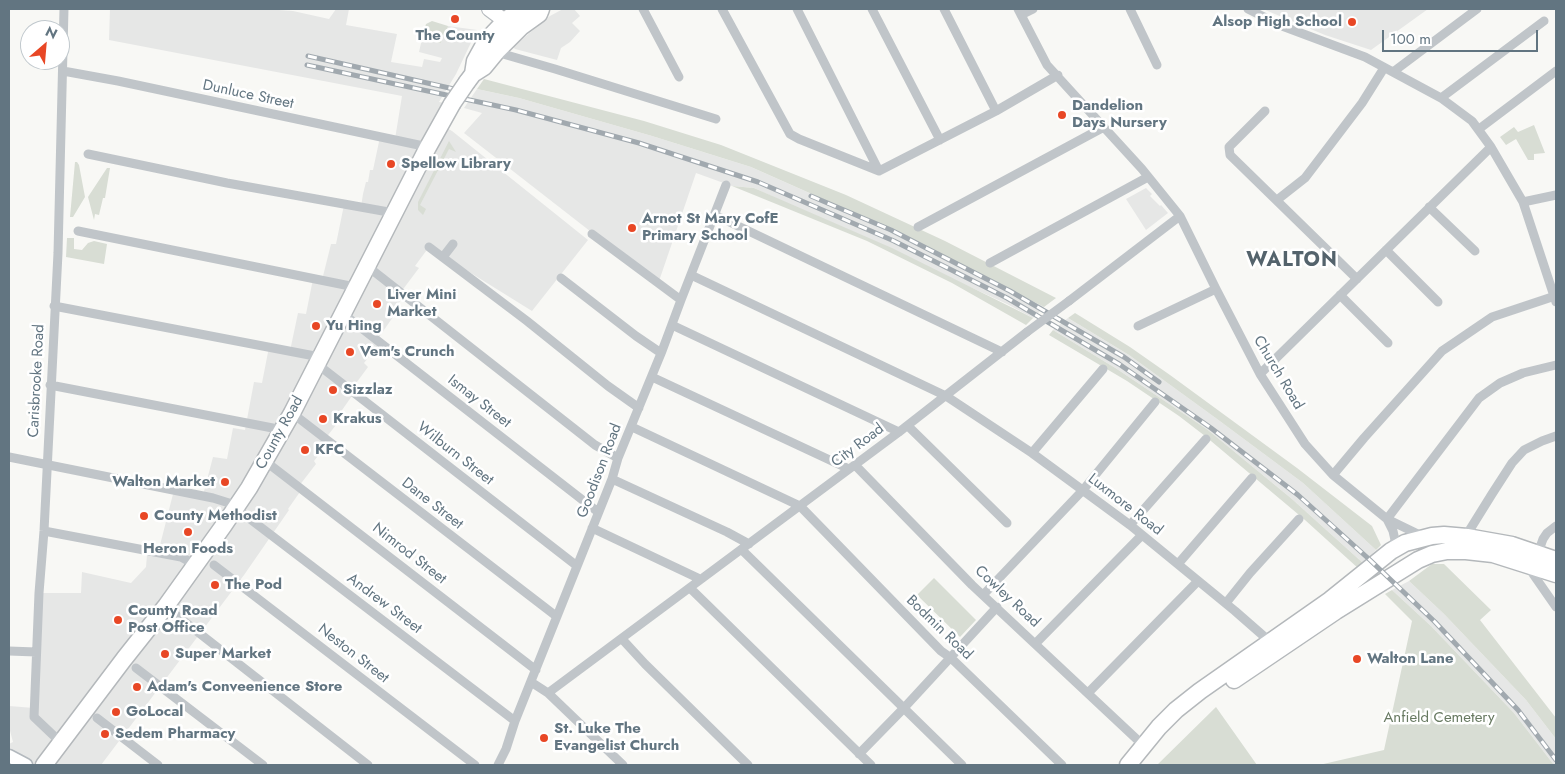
<!DOCTYPE html>
<style>
body{margin:0}
#map{position:relative;width:1565px;height:774px;overflow:hidden;background:#f8f8f5;font-family:Jost,sans-serif}
canvas{display:block}
.frame{position:absolute;inset:0;border:10px solid #627581;pointer-events:none}
.north{position:absolute;left:20px;top:20px;width:50px;height:50px;box-sizing:border-box;background:#fff;border:1px solid #c0c8cd;border-radius:50%;rotate:27deg;font-size:14px;font-weight:700;line-height:20px;text-align:center;color:#627581}
.north::after{content:'';display:block;margin:auto;width:18px;height:22px;background:#e84725;clip-path:polygon(50% 0,100% 100%,50% 72%,0 100%)}
.scale{position:absolute;left:1382px;top:30px;width:156px;height:22px;box-sizing:border-box;border:2px solid #627581;border-top:0;padding-left:6px;font-size:15px;line-height:18px;white-space:nowrap;color:#627581;-webkit-text-stroke:4px #fff;paint-order:stroke}
</style>
<div id="map">
<canvas width="1565" height="774"></canvas>
<div class="frame"></div>
<div class="north">N</div>
<div class="scale">100 m</div>
</div>
<script>
const context = document.querySelector('canvas').getContext('2d');
context.lineJoin = 'round';
function fillPath(path, color) {
  context.fillStyle = color;
  context.fill(path, 'evenodd');
}
function shape(rows) {
  const path = new Path2D();
  for (const r of rows) {
    path.moveTo(r[0], r[1]);
    for (let i = 2; i < r.length; i += 2) path.lineTo(r[i], r[i + 1]);
  }
  return path;
}
function stroke(path, color, width, dash) {
  context.strokeStyle = color;
  context.lineWidth = width;
  context.lineCap = dash ? 'butt' : 'round';
  context.setLineDash(dash || []);
  context.stroke(path);
}
function write(font, color, halo, rows, align = 'center') {
  context.font = font + ' Jost,sans-serif';
  context.lineWidth = 5;
  context.setLineDash([]);
  context.textBaseline = 'middle';
  context.strokeStyle = halo;
  context.fillStyle = color;
  for (const [text, x, y, turn = 0] of rows) {
    context.save();
    context.translate(x, y);
    context.rotate((+turn || 0) * Math.PI / 180);
    context.textAlign = isNaN(turn) ? turn : align;
    if (halo) context.strokeText(text, 0, 0);
    context.fillText(text, 0, 0);
    context.restore();
  }
}
fillPath(shape([
 [110,9,264,9,293,11,329,19,336,9,349,9,346,25,397,34,391,62,422,67,424,59,440,62,442,58,419,52,422,39,441,43,442,35,446,35,448,26,477,30,456,74,439,102,452,104,440,124,452,131,588,240,532,311,429,247,415,266,419,268,401,292,405,295,390,314,393,317,377,340,380,343,364,363,368,367,351,390,354,393,340,413,343,416,325,439,329,442,314,461,316,464,299,486,302,489,288,509,289,510,244,575,101,765,9,765,9,744,13,742,9,727,9,706,34,708,39,593,81,593,82,572,131,583,146,567,147,555,158,553,173,494,202,499,213,457,227,459,233,428,245,430,254,382,262,383,269,347,290,351,298,313,306,314,313,279,322,280,331,244,336,244,344,205,361,207,363,194,366,182,368,182,370,170,373,170,380,137,395,139,402,96,109,40],
 [563,9,574,9,580,16,572,23,580,31,570,42,561,48,557,60,515,49,513,47,526,36,550,16],
 [1263,9,1428,9,1371,50,1325,35],
 [477,89,519,98,652,136,751,167,895,231,1044,307,1033,318,1007,304,754,188,732,186,696,173,658,284,464,133,482,113,464,108],
 [1146,188,1152,194,1150,196,1160,206,1161,205,1168,213,1146,230,1126,199],
 [1068,318,1129,355,1217,419,1303,483,1376,550,1363,563,1292,499,1208,430,1117,369,1053,330],
 [1409,581,1444,614,1526,700,1556,739,1556,765,1554,765,1514,713,1431,626,1392,590]
]), '#e6e7e6');
fillPath(shape([
 [432,21,448,26,446,36,442,35,441,43,422,39,426,24],
 [484,79,644,121,721,145,846,195,945,241,1056,298,1044,307,895,231,751,167,652,136,519,98,477,89],
 [1534,125,1545,153,1534,154,1534,160,1528,160,1516,139,1506,145,1500,137,1514,127,1518,132],
 [449,141,456,152,449,149,420,205,426,209,423,215,418,210,418,202],
 [75,162,77,162,79,165,85,197,73,217,70,217],
 [107,168,110,168,105,198,103,198,99,215,95,214,94,220,88,197],
 [732,186,754,188,892,248,1033,318,1026,325,952,283,867,241],
 [67,238,74,238,74,249,82,250,88,243,94,241,107,244,104,264,66,257],
 [1075,313,1130,347,1170,375,1297,468,1372,526,1381,545,1376,550,1303,483,1217,419,1129,355,1068,318],
 [1053,330,1117,369,1208,430,1292,499,1363,563,1359,569,1305,520,1205,436,1179,416,1127,381,1049,335],
 [1432,564,1444,564,1491,610,1480,620,1556,718,1556,739,1526,700,1444,614,1409,581],
 [934,578,976,620,960,637,917,595],
 [1392,590,1431,626,1514,713,1554,765,1319,765,1384,750,1412,621,1385,594],
 [1216,707,1257,765,1157,765]
]), '#d8ddd4');
const secondary = shape([
 [9,756,26,765]
]);
const primary = shape([
 [489,9,505,21,515,25]
]);
const highway = shape([
 [473,74,475,61,486,41,505,21,515,13,527,9],
 [467,82,473,74,484,67,498,50,521,27,539,14,541,9],
 [1234,680,1336,611,1418,560,1432,554,1447,551,1466,551,1493,554,1556,574],
 [44,765,124,659,166,606,224,525,249,488,292,413,428,147,452,104],
 [1128,765,1159,727,1176,710,1200,691,1330,600,1391,551,1405,543,1432,536,1444,535,1467,537,1512,545,1556,560]
]);
stroke(secondary, '#b3b9be', 15);
stroke(primary, '#b4b9bd', 16);
stroke(highway, '#b4b8bb', 19);
stroke(shape([
 [643,9,679,77],
 [722,9,790,134,799,139,879,171],
 [797,9,879,171],
 [872,9,940,140],
 [944,9,996,111],
 [1018,9,1047,65,1142,169,1180,216,1216,289,1260,374,1305,444,1333,475,1387,519,1424,537],
 [1130,9,1157,65],
 [1248,9,1282,26,1365,57,1441,98,1472,121,1491,147,1523,202,1556,302],
 [1021,15,1033,9],
 [498,50,503,54,555,69,716,119],
 [63,71,118,81,428,147],
 [1393,72,1477,9],
 [1441,98,1544,21],
 [1265,111,1229,147,1230,155,1357,279],
 [1479,129,1556,71],
 [88,154,227,183,394,213],
 [879,171,996,111,1058,75],
 [1277,200,1305,178,1362,103,1384,68],
 [1523,202,1556,195],
 [1429,207,1475,251],
 [715,215,1002,352],
 [918,227,1104,127],
 [78,231,355,287],
 [592,234,681,300],
 [429,247,527,321,608,386,639,408],
 [1386,250,1438,302],
 [443,257,453,244],
 [990,263,1148,177],
 [367,266,595,445,618,458],
 [691,275,946,396,1032,453,1130,525,1235,611,1267,639,1270,645],
 [561,278,636,336,661,353],
 [1340,295,1388,343],
 [1069,301,1180,216],
 [54,306,320,357],
 [342,313,598,512],
 [672,325,899,432],
 [1138,326,1216,289],
 [317,364,577,566],
 [1260,374,1491,147],
 [652,377,849,469],
 [50,385,283,430],
 [292,413,556,616],
 [908,426,1007,523],
 [632,427,800,506,941,651,951,658,1062,765],
 [1032,453,1103,369],
 [9,457,213,498,229,503,515,721],
 [265,461,536,670],
 [855,465,972,585,1144,746],
 [1333,475,1364,438,1442,351,1492,317,1555,296],
 [612,479,727,532,749,544],
 [1387,519,1479,398,1500,383,1523,373,1556,365],
 [1387,519,1393,531,1395,540,1392,549],
 [1130,525,1206,439],
 [1556,526,1547,533,1543,539,1533,567,1533,574,1556,607],
 [592,528,700,579],
 [44,531,181,557,196,565],
 [1467,537,1469,531,1492,494,1512,463,1524,450,1542,441,1556,436],
 [742,550,962,765],
 [1178,564,1252,478],
 [214,565,475,765],
 [690,588,871,765],
 [984,594,1083,490,1155,402],
 [1226,603,1250,573,1299,519],
 [176,615,368,765],
 [622,639,645,664,748,765],
 [1036,643,1142,535],
 [9,651,36,652],
 [136,668,263,765],
 [531,682,548,693,623,765],
 [1089,692,1198,581],
 [548,693,899,432,1027,332],
 [97,718,158,765],
 [62,741,54,736,34,717,39,593,44,531,58,253,64,9],
 [859,754,903,709,997,607],
 [498,765,506,749,515,721,612,479,618,458,662,351,681,300,726,185]
]), '#c0c5c9', 9);
stroke(secondary, '#fff', 12);
stroke(primary, '#fff', 14);
stroke(highway, '#fff', 16);
const rail = shape([
 [308,56,467,92],
 [307,65,516,110,639,143,758,182,894,241,1007,298,1119,364,1211,428,1298,495,1370,560,1435,622,1518,710,1556,760],
 [811,196,891,230,1010,291,1124,357,1159,382]
]);
stroke(rail, '#a1a9af', 5);
stroke(rail, '#fff', 3, [9]);
const highwayBridge = shape([
 [452,104,467,82]
]);
stroke(highwayBridge, '#b4b8bb', 19, []);
stroke(shape([
 [1027,332,1069,301]
]), '#c0c5c9', 9);
stroke(highwayBridge, '#fff', 16);
for (const [x, y, r, color] of [
 [455,19,5,"#e84725"],
 [1352,22,5,"#e84725"],
 [1062,115,5,"#e84725"],
 [391,164,5,"#e84725"],
 [632,228,5,"#e84725"],
 [377,304,5,"#e84725"],
 [316,326,5,"#e84725"],
 [350,352,5,"#e84725"],
 [333,390,5,"#e84725"],
 [323,419,5,"#e84725"],
 [305,450,5,"#e84725"],
 [225,482,5,"#e84725"],
 [144,516,5,"#e84725"],
 [188,532,5,"#e84725"],
 [215,585,5,"#e84725"],
 [118,620,5,"#e84725"],
 [165,654,5,"#e84725"],
 [1357,659,5,"#e84725"],
 [137,687,5,"#e84725"],
 [116,712,5,"#e84725"],
 [105,734,5,"#e84725"],
 [544,738,5,"#e84725"]
]) {
  const dot = new Path2D();
  dot.arc(x, y, r, 0, 2 * Math.PI);
  context.fillStyle = color;
  context.fill(dot);
  stroke(dot, '#fff', 2);
}
write('bold 15px', '#627581', '#fff', [
 ["Alsop High School",1342,22,"right"],
 ["The County",455,36,"center"],
 ["Dandelion",1072,106],
 ["Days Nursery",1072,123],
 ["Spellow Library",401,164],
 ["Arnot St Mary CofE",642,219],
 ["Primary School",642,236],
 ["Liver Mini",387,295],
 ["Market",387,312],
 ["Yu Hing",326,326],
 ["Vem's Crunch",360,352],
 ["Sizzlaz",343,390],
 ["Krakus",333,419],
 ["KFC",315,450],
 ["Walton Market",215,482,"right"],
 ["County Methodist",154,516],
 ["Heron Foods",188,549,"center"],
 ["The Pod",225,585],
 ["County Road",128,611],
 ["Post Office",128,628],
 ["Super Market",175,654],
 ["Walton Lane",1367,659],
 ["Adam's Conveenience Store",147,687],
 ["GoLocal",126,712],
 ["St. Luke The",554,729],
 ["Evangelist Church",554,746],
 ["Sedem Pharmacy",115,734]
], 'left');
write('15px', '#627581', '#fff', [
 ["Dunluce Street",248,95,12],
 ["Church Road",1278,373,59],
 ["Carisbrooke Road",37,381,-87],
 ["Ismay Street",479,402,38],
 ["County Road",280,433,-61],
 ["City Road",858,446,-37],
 ["Wilburn Street",455,454,38],
 ["Goodison Road",600,471,-69],
 ["Dane Street",432,504,38],
 ["Luxmore Road",1125,505,38],
 ["Nimrod Street",409,554,38],
 ["Cowley Road",1007,597,43],
 ["Andrew Street",384,604,37],
 ["Bodmin Road",939,628,44],
 ["Neston Street",353,654,38]
]);
write('15px', '#677961', '#fff', [
 ["Anfield Cemetery",1439,718]
]);
context.letterSpacing = '1px';
write('bold 20px', '#54636c', '#fff', [
 ["WALTON",1292,261]
]);
context.letterSpacing = '0px';
</script>
